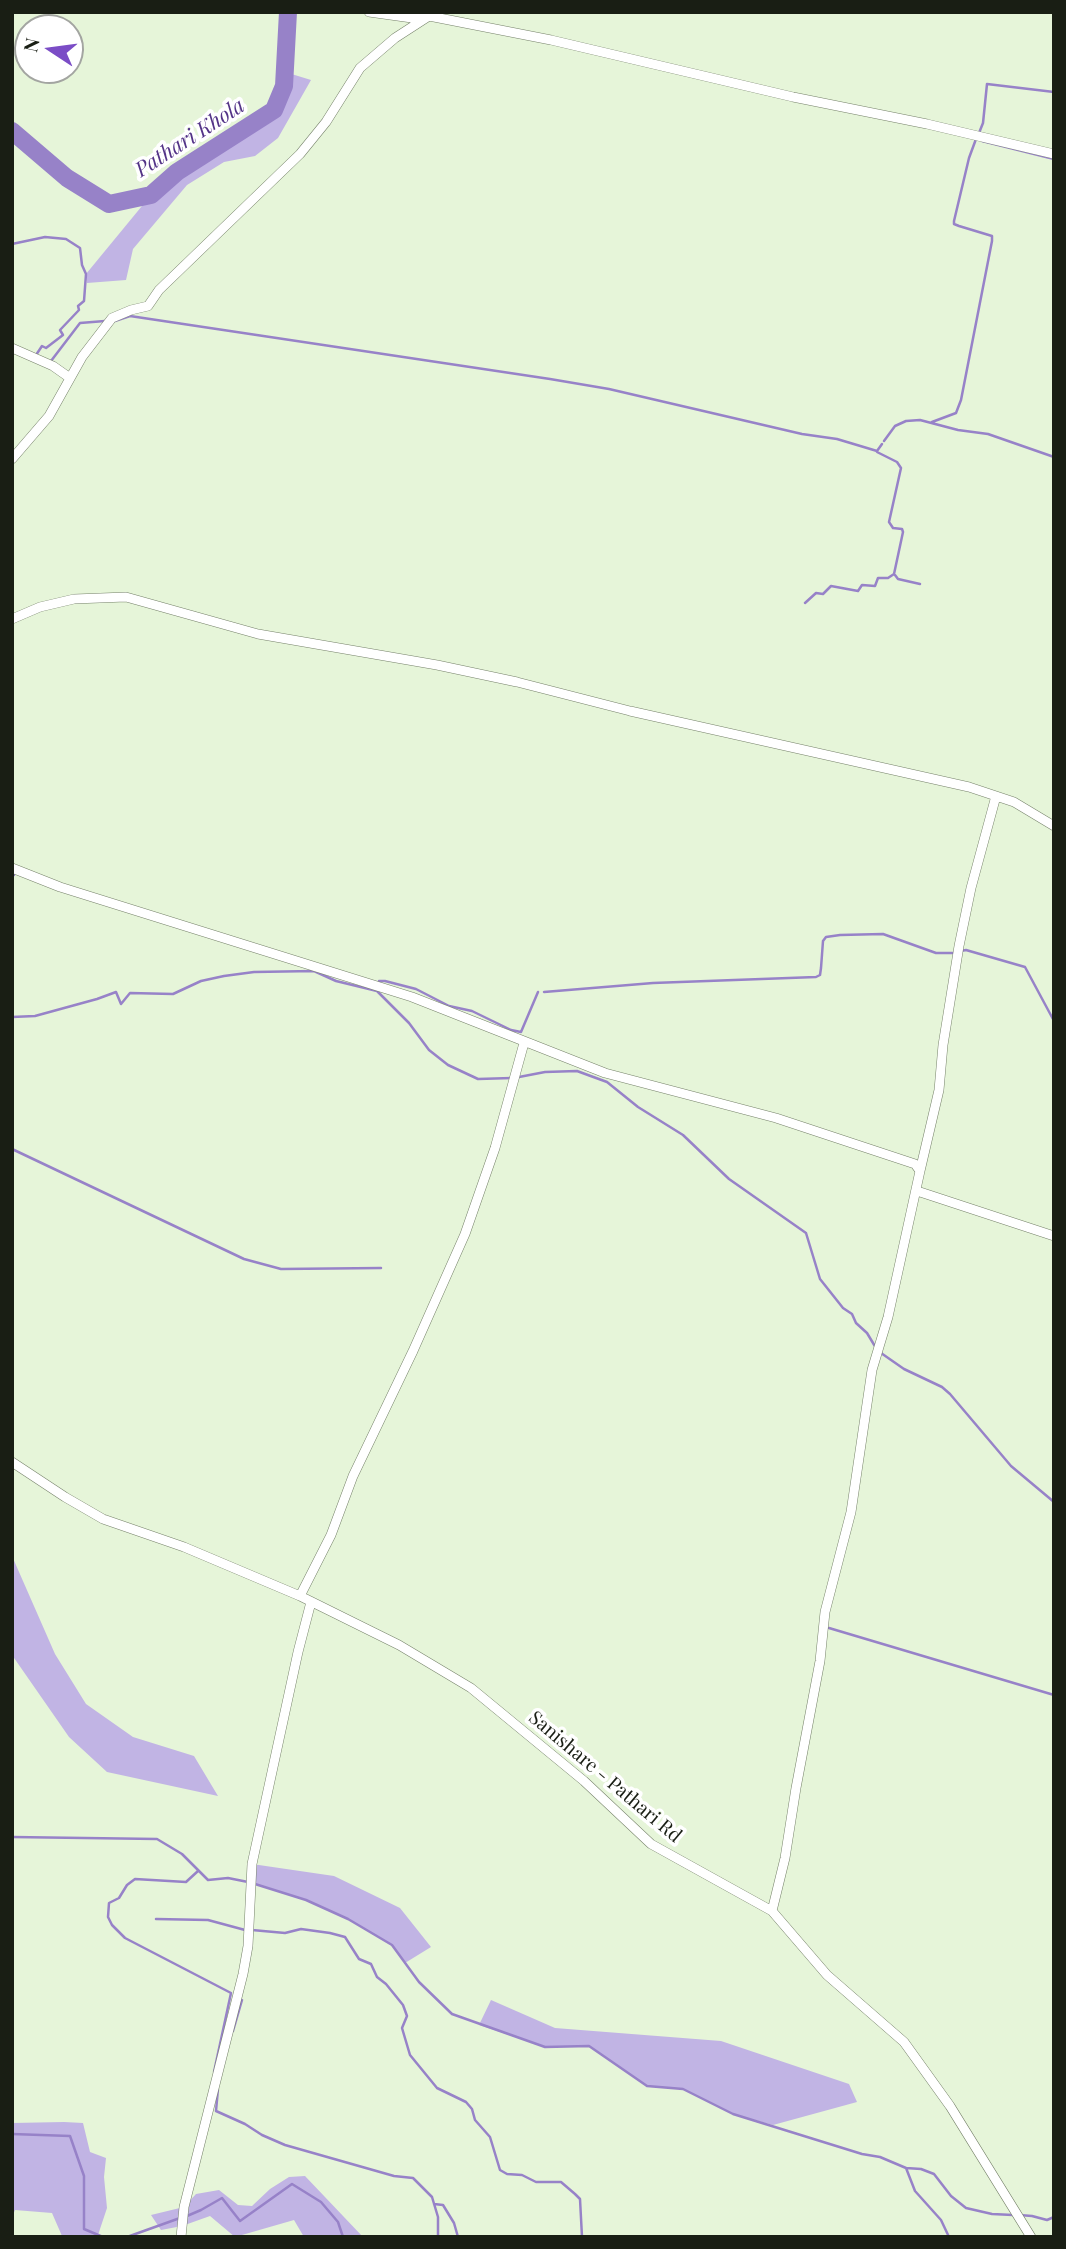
<!DOCTYPE html>
<style>
body{margin:0}
#map{position:relative;width:1066px;height:2249px;overflow:hidden;background:#e6f5d9;font-family:"Playfair Display",serif}
canvas{display:block}
.frame{position:absolute;inset:0;border:14px solid #191e14;pointer-events:none}
.north{position:absolute;left:14px;top:14px;width:70px;height:70px;box-sizing:border-box;background:#fff;border:2px solid #a3a5a1;border-radius:50%;rotate:283deg;font-size:19px;font-weight:700;line-height:28px;text-align:center;color:#191e14}
.north::after{content:'';display:block;margin:auto;width:24px;height:32px;background:#7b4dc6;clip-path:polygon(50% 0,100% 100%,50% 72%,0 100%)}
</style>
<div id="map">
<canvas width="1066" height="2249"></canvas>
<div class="frame"></div>
<div class="north">N</div>
</div>
<script>
const context = document.querySelector('canvas').getContext('2d');
context.lineJoin = 'round';
function fillPath(path, color) {
  context.fillStyle = color;
  context.fill(path, 'evenodd');
}
function shape(rows) {
  const path = new Path2D();
  for (const r of rows) {
    path.moveTo(r[0], r[1]);
    for (let i = 2; i < r.length; i += 2) path.lineTo(r[i], r[i + 1]);
  }
  return path;
}
function stroke(path, color, width, dash) {
  context.strokeStyle = color;
  context.lineWidth = width;
  context.lineCap = dash ? 'butt' : 'round';
  context.setLineDash(dash || []);
  context.stroke(path);
}
function write(font, color, halo, rows, align = 'center') {
  context.font = font + ' "Playfair Display",serif';
  context.lineWidth = 7;
  context.setLineDash([]);
  context.textBaseline = 'middle';
  context.strokeStyle = halo;
  context.fillStyle = color;
  for (const [text, x, y, turn = 0] of rows) {
    context.save();
    context.translate(x, y);
    context.rotate((+turn || 0) * Math.PI / 180);
    context.textAlign = isNaN(turn) ? turn : align;
    if (halo) context.strokeText(text, 0, 0);
    context.fillText(text, 0, 0);
    context.restore();
  }
}
fillPath(shape([
 [285,72,311,80,278,138,255,156,224,162,187,185,133,249,126,280,87,283,86,274,151,195,177,172,274,110,284,86],
 [12,1556,55,1654,86,1704,133,1737,194,1756,218,1796,107,1772,69,1737,12,1655],
 [252,1864,334,1876,400,1908,431,1947,405,1963,392,1945,348,1919,306,1900,252,1883],
 [491,2000,555,2028,721,2041,849,2084,857,2102,773,2125,733,2114,683,2089,647,2086,589,2046,545,2047,479,2025],
 [64,2122,83,2123,90,2152,106,2158,104,2177,107,2208,98,2235,62,2236,52,2213,15,2210,12,2217,12,2123],
 [305,2176,363,2237,304,2237,294,2220,235,2237,210,2216,182,2226,161,2230,151,2215,184,2207,196,2194,219,2190,238,2205,252,2206,270,2189,289,2177]
]), '#c1b4e4');
stroke(shape([
 [979,133,983,123,987,84,1054,92],
 [982,141,1054,159],
 [12,244,45,237,66,239,80,248,82,265,86,274],
 [112,322,130,316,550,379,609,389,802,434,837,439,877,451,882,444],
 [36,355,42,346,46,348,63,335,60,330,79,310,78,306,84,301,86,274],
 [51,361,80,323,105,321],
 [932,422,956,413,961,400,992,241,992,236,959,226,954,224,954,221,969,158,976,139],
 [884,441,895,426,906,421,920,420,958,430,988,434,1054,457],
 [895,575,898,579,920,584],
 [805,603,816,593,823,594,831,586,858,591,862,585,875,586,878,578,888,578,894,574,903,532,902,529,893,528,889,522,901,468,897,462,877,452],
 [12,875,14,875],
 [961,951,966,950,1025,967,1054,1021],
 [379,981,385,981,416,989,449,1006,472,1011,511,1030,521,1032,538,992],
 [544,992,653,983,816,977,820,975,821,968,823,941,826,937,840,935,883,934,936,953,954,953],
 [12,1017,35,1016,97,999,116,992,121,1004,130,993,173,994,201,981,224,976,254,972,314,971,336,981,377,991,409,1023,429,1050,448,1065,478,1079,512,1078],
 [519,1077,545,1072,577,1071,607,1082,638,1107,683,1135,729,1179,806,1233,820,1279,843,1308,852,1314,856,1323,867,1333,876,1348],
 [12,1149,244,1259,281,1269,381,1268],
 [881,1353,904,1369,942,1387,950,1394,1011,1466,1054,1502],
 [829,1628,1054,1695],
 [12,1837,157,1839,182,1854,208,1880,228,1878,248,1882],
 [198,1871,186,1882,135,1879,127,1885,119,1898,109,1903,108,1917,112,1925,125,1938,231,1993,214,2072],
 [255,1884,306,1900,348,1919,392,1945,419,1982,452,2014,545,2047,589,2046,647,2086,683,2089,733,2114,862,2154,880,2157,906,2168,915,2191,941,2220,949,2237],
 [156,1919,208,1920,245,1930],
 [252,1930,285,1933,301,1929,330,1933,345,1937,359,1959,371,1964,377,1977,386,1984,403,2005,407,2016,402,2028,410,2055,437,2088,466,2102,472,2109,475,2120,490,2137,500,2170,507,2174,522,2175,536,2182,561,2182,575,2194,580,2199,582,2237],
 [233,2031,242,2000,240,1999],
 [218,2089,216,2111,245,2124,262,2135,285,2145,394,2176,413,2178,432,2197,438,2217,438,2237],
 [12,2134,70,2136,84,2176,84,2229,103,2237],
 [906,2168,921,2169,934,2174,951,2196,966,2208,992,2214,1013,2215],
 [434,2204,443,2205,454,2223,458,2237],
 [1019,2215,1032,2216,1047,2220,1054,2217],
 [187,2216,201,2210,222,2198,240,2221,292,2184,321,2202,338,2222,343,2237],
 [127,2237,180,2218]
]), '#9782c8', 2.5);
stroke(shape([
 [12,131,67,178,109,204,151,195,177,172,274,110,284,86,288,12]
]), '#9782c8', 18);
const minor = shape([
 [369,12,412,18,426,16],
 [12,348,53,366,70,378],
 [12,459,49,416,82,357,112,318,131,310,148,306,159,290,300,154,326,122,360,68,395,38,429,16,551,40,793,97,927,124,1054,154],
 [12,619,40,607,74,599,126,597,258,634,437,665,517,682,630,711,969,787,1014,802,1054,826],
 [12,868,60,887,412,997,605,1073,776,1118,915,1164,920,1171,888,1317,872,1370,851,1512,825,1612,820,1661,796,1788,785,1858,772,1911],
 [920,1171,939,1090,943,1045,959,946,971,888,996,796],
 [917,1191,1054,1236],
 [12,1462,65,1497,103,1519,184,1547,300,1596,399,1645,471,1688,584,1781,651,1844,772,1911,827,1975,904,2042,950,2106,1031,2237],
 [300,1596,331,1535,353,1476,413,1351,465,1234,495,1148,524,1043],
 [181,2237,184,2207,243,1974,248,1946,252,1864,298,1652,311,1602]
]);
stroke(minor, '#76826a', 10);
stroke(minor, '#fff', 9);
write('19px', '#191e14', '#fff', [
 ["Sanishare - Pathari Rd",605,1777,40]
]);
write('italic 21px', '#533387', '#fff', [
 ["Pathari Khola",190,138,-33]
]);
</script>
